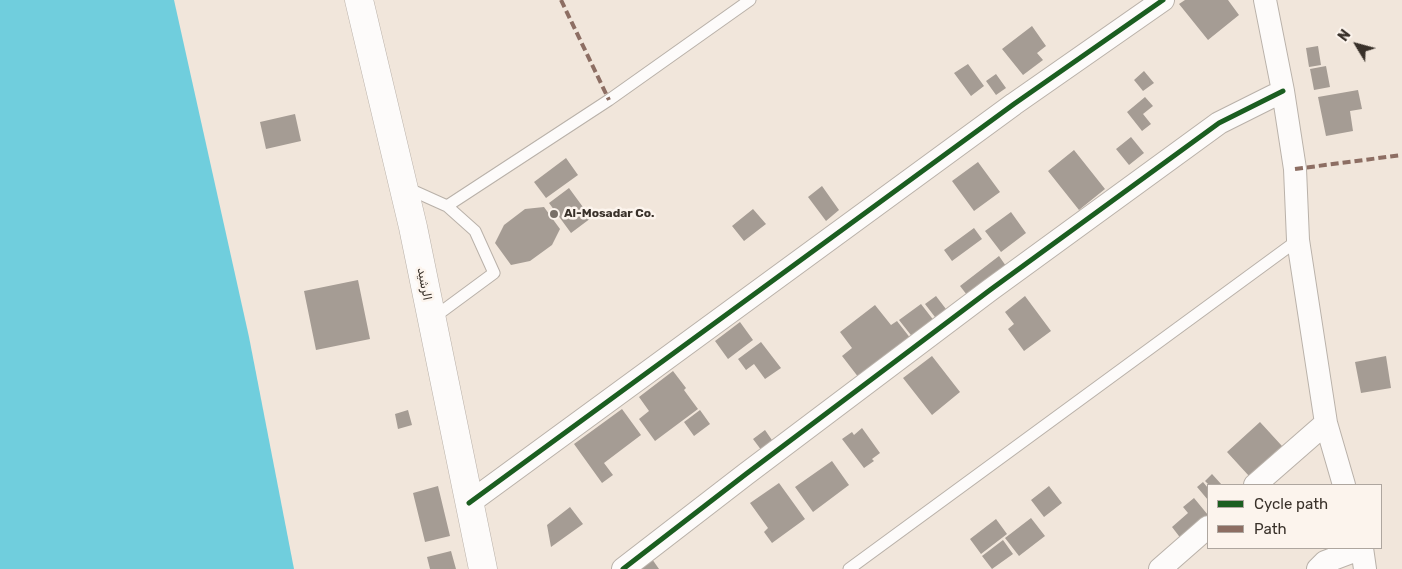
<!DOCTYPE html>
<meta charset="utf-8">
<style>
body{margin:0}
#map{position:relative;width:1402px;height:569px;overflow:hidden;background:#f1e6db;font-family:Rubik,sans-serif}
canvas{display:block}
.legend{position:absolute;left:1207px;top:484px;width:175px;height:65px;box-sizing:border-box;background:#fcf4ed;border:1px solid #aea69f;margin:0;padding:6px 9px;list-style:none;font-size:15px;color:#39312a}
.legend li{display:flex;align-items:center;gap:10px;height:25px}
.legend b{width:25px;border:1px solid #aea69f}
.north{position:absolute;left:1332px;top:20px;width:50px;height:50px;-webkit-text-stroke:4px #fcf4ed;paint-order:stroke;rotate:307deg;font-size:14px;font-weight:700;line-height:20px;text-align:center;color:#39312a}
.north::after{content:'';display:block;margin:auto;width:18px;height:22px;background:#39312a;clip-path:polygon(50% 0,100% 100%,50% 72%,0 100%)}
</style>
<div id="map">
<canvas width="1402" height="569"></canvas>
<ul class="legend">
<li><b style="height:6px;background:#1b5e20"></b>Cycle path</li>
<li><b style="height:6px;background:#8d6e63"></b>Path</li>
</ul>
<div class="north">N</div>
</div>
<script>
const context = document.querySelector('canvas').getContext('2d');
context.lineJoin = 'round';
function fillPath(path, color) {
  context.fillStyle = color;
  context.fill(path, 'evenodd');
}
function shape(rows) {
  const path = new Path2D();
  for (const r of rows) {
    path.moveTo(r[0], r[1]);
    for (let i = 2; i < r.length; i += 2) path.lineTo(r[i], r[i + 1]);
  }
  return path;
}
function stroke(path, color, width, dash) {
  context.strokeStyle = color;
  context.lineWidth = width;
  context.lineCap = dash ? 'butt' : 'round';
  context.setLineDash(dash || []);
  context.stroke(path);
}
function write(font, color, halo, rows, align = 'center') {
  context.font = font + ' Rubik,Vazirmatn,sans-serif';
  context.lineWidth = 5;
  context.setLineDash([]);
  context.textBaseline = 'middle';
  context.strokeStyle = halo;
  context.fillStyle = color;
  for (const [text, x, y, turn = 0] of rows) {
    context.save();
    context.translate(x, y);
    context.rotate((+turn || 0) * Math.PI / 180);
    context.textAlign = isNaN(turn) ? turn : align;
    if (halo) context.strokeText(text, 0, 0);
    context.fillText(text, 0, 0);
    context.restore();
  }
}
fillPath(shape([
 [0,0,174,0,249,337,294,569,0,569]
]), '#70cedd');
fillPath(shape([
 [1185,0,1228,0,1239,15,1208,40,1179,4],
 [1032,26,1046,46,1037,53,1043,60,1023,75,1002,49],
 [1318,46,1321,65,1309,67,1306,48],
 [968,64,984,86,971,96,954,73],
 [1326,66,1330,87,1314,90,1310,69],
 [1144,71,1154,83,1143,91,1134,80],
 [996,74,1006,88,996,95,986,81],
 [1358,90,1362,109,1350,111,1353,131,1326,136,1318,97],
 [1145,97,1153,106,1143,114,1151,124,1142,131,1127,112],
 [295,114,301,141,266,149,260,122],
 [1131,137,1144,153,1129,165,1116,149],
 [1074,150,1105,189,1079,210,1048,171],
 [566,158,578,175,546,198,534,182],
 [978,162,1000,192,974,211,952,181],
 [822,186,839,210,826,221,808,197],
 [569,188,591,218,571,233,549,203],
 [544,207,560,229,552,245,530,261,511,265,495,243,504,225,525,209],
 [753,209,766,224,744,241,732,226],
 [1011,212,1026,233,1001,252,985,231],
 [974,228,982,239,952,261,944,250],
 [999,256,1006,266,967,295,960,286],
 [358,280,370,339,316,350,304,291],
 [936,296,949,313,938,321,925,304],
 [1025,296,1051,331,1024,351,1008,329,1014,324,1005,312],
 [921,304,935,322,914,339,899,320],
 [875,305,891,325,897,321,911,339,859,378,842,356,852,348,840,332],
 [740,322,753,340,728,359,715,341],
 [761,342,781,368,765,379,754,364,746,370,738,359],
 [932,356,960,392,932,415,903,378],
 [1386,356,1391,388,1361,393,1355,362],
 [673,371,686,388,684,390,698,409,655,441,639,419,649,411,639,397],
 [622,409,641,435,604,463,613,475,602,483,574,444],
 [408,410,412,425,398,429,395,414],
 [700,410,710,424,694,436,684,422],
 [1260,422,1282,446,1249,476,1227,452],
 [862,428,880,453,872,459,874,461,864,468,842,439,852,432,854,435],
 [765,430,774,443,762,451,753,439],
 [832,461,849,485,813,512,795,487],
 [1212,474,1222,485,1209,485,1205,481],
 [1203,482,1208,488,1208,500,1197,487],
 [779,483,805,519,772,543,764,532,768,528,750,503],
 [438,486,450,536,425,542,413,493],
 [1049,486,1062,503,1044,517,1031,500],
 [1194,498,1208,515,1208,518,1182,540,1172,527,1188,513,1183,507],
 [570,507,583,524,551,547,547,525],
 [1031,518,1045,536,1019,556,1005,538],
 [996,519,1007,534,981,554,970,539],
 [1003,540,1013,554,992,569,982,556],
 [451,551,456,569,430,569,427,557],
 [652,559,659,569,639,569]
]), '#a59c94');
const lane = shape([
 [407,188,447,206,475,231,494,273,433,318],
 [447,206,609,100,750,0],
 [849,569,1298,240]
]);
const street = shape([
 [1265,0,1283,91,1295,169,1298,240,1326,423,1344,485],
 [1255,485,1326,423],
 [469,503,1014,104,1163,0],
 [1362,548,1365,569],
 [623,569,746,474,990,290,1219,123,1283,91],
 [1160,569,1208,527],
 [1318,569,1325,562,1362,548]
]);
const secondary = shape([
 [359,0,413,227,483,569]
]);
stroke(lane, '#b9b1a9', 13);
stroke(street, '#b9b1a9', 24);
stroke(secondary, '#b9b1a9', 29);
stroke(lane, '#fdfbfa', 11);
stroke(street, '#fdfbfa', 22);
stroke(secondary, '#fdfbfa', 28);
stroke(shape([
 [561,0,609,100],
 [1295,169,1402,155]
]), '#8d6e63', 4, [8, 4]);
stroke(shape([
 [469,503,1014,104,1163,0],
 [623,569,746,474,990,290,1219,123,1283,91]
]), '#1b5e20', 5);
for (const [x, y, r, color] of [
 [554,214,5,"#797068"]
]) {
  const dot = new Path2D();
  dot.arc(x, y, r, 0, 2 * Math.PI);
  context.fillStyle = color;
  context.fill(dot);
  stroke(dot, '#fcf4ed', 2);
}
write('bold 12px', '#39312a', '#fcf4ed', [
 ["Al-Mosadar Co.",564,214]
], 'left');
write('12px', '#39312a', '#fcf4ed', [
 ["الرشيد",424,284,79]
]);
</script>
